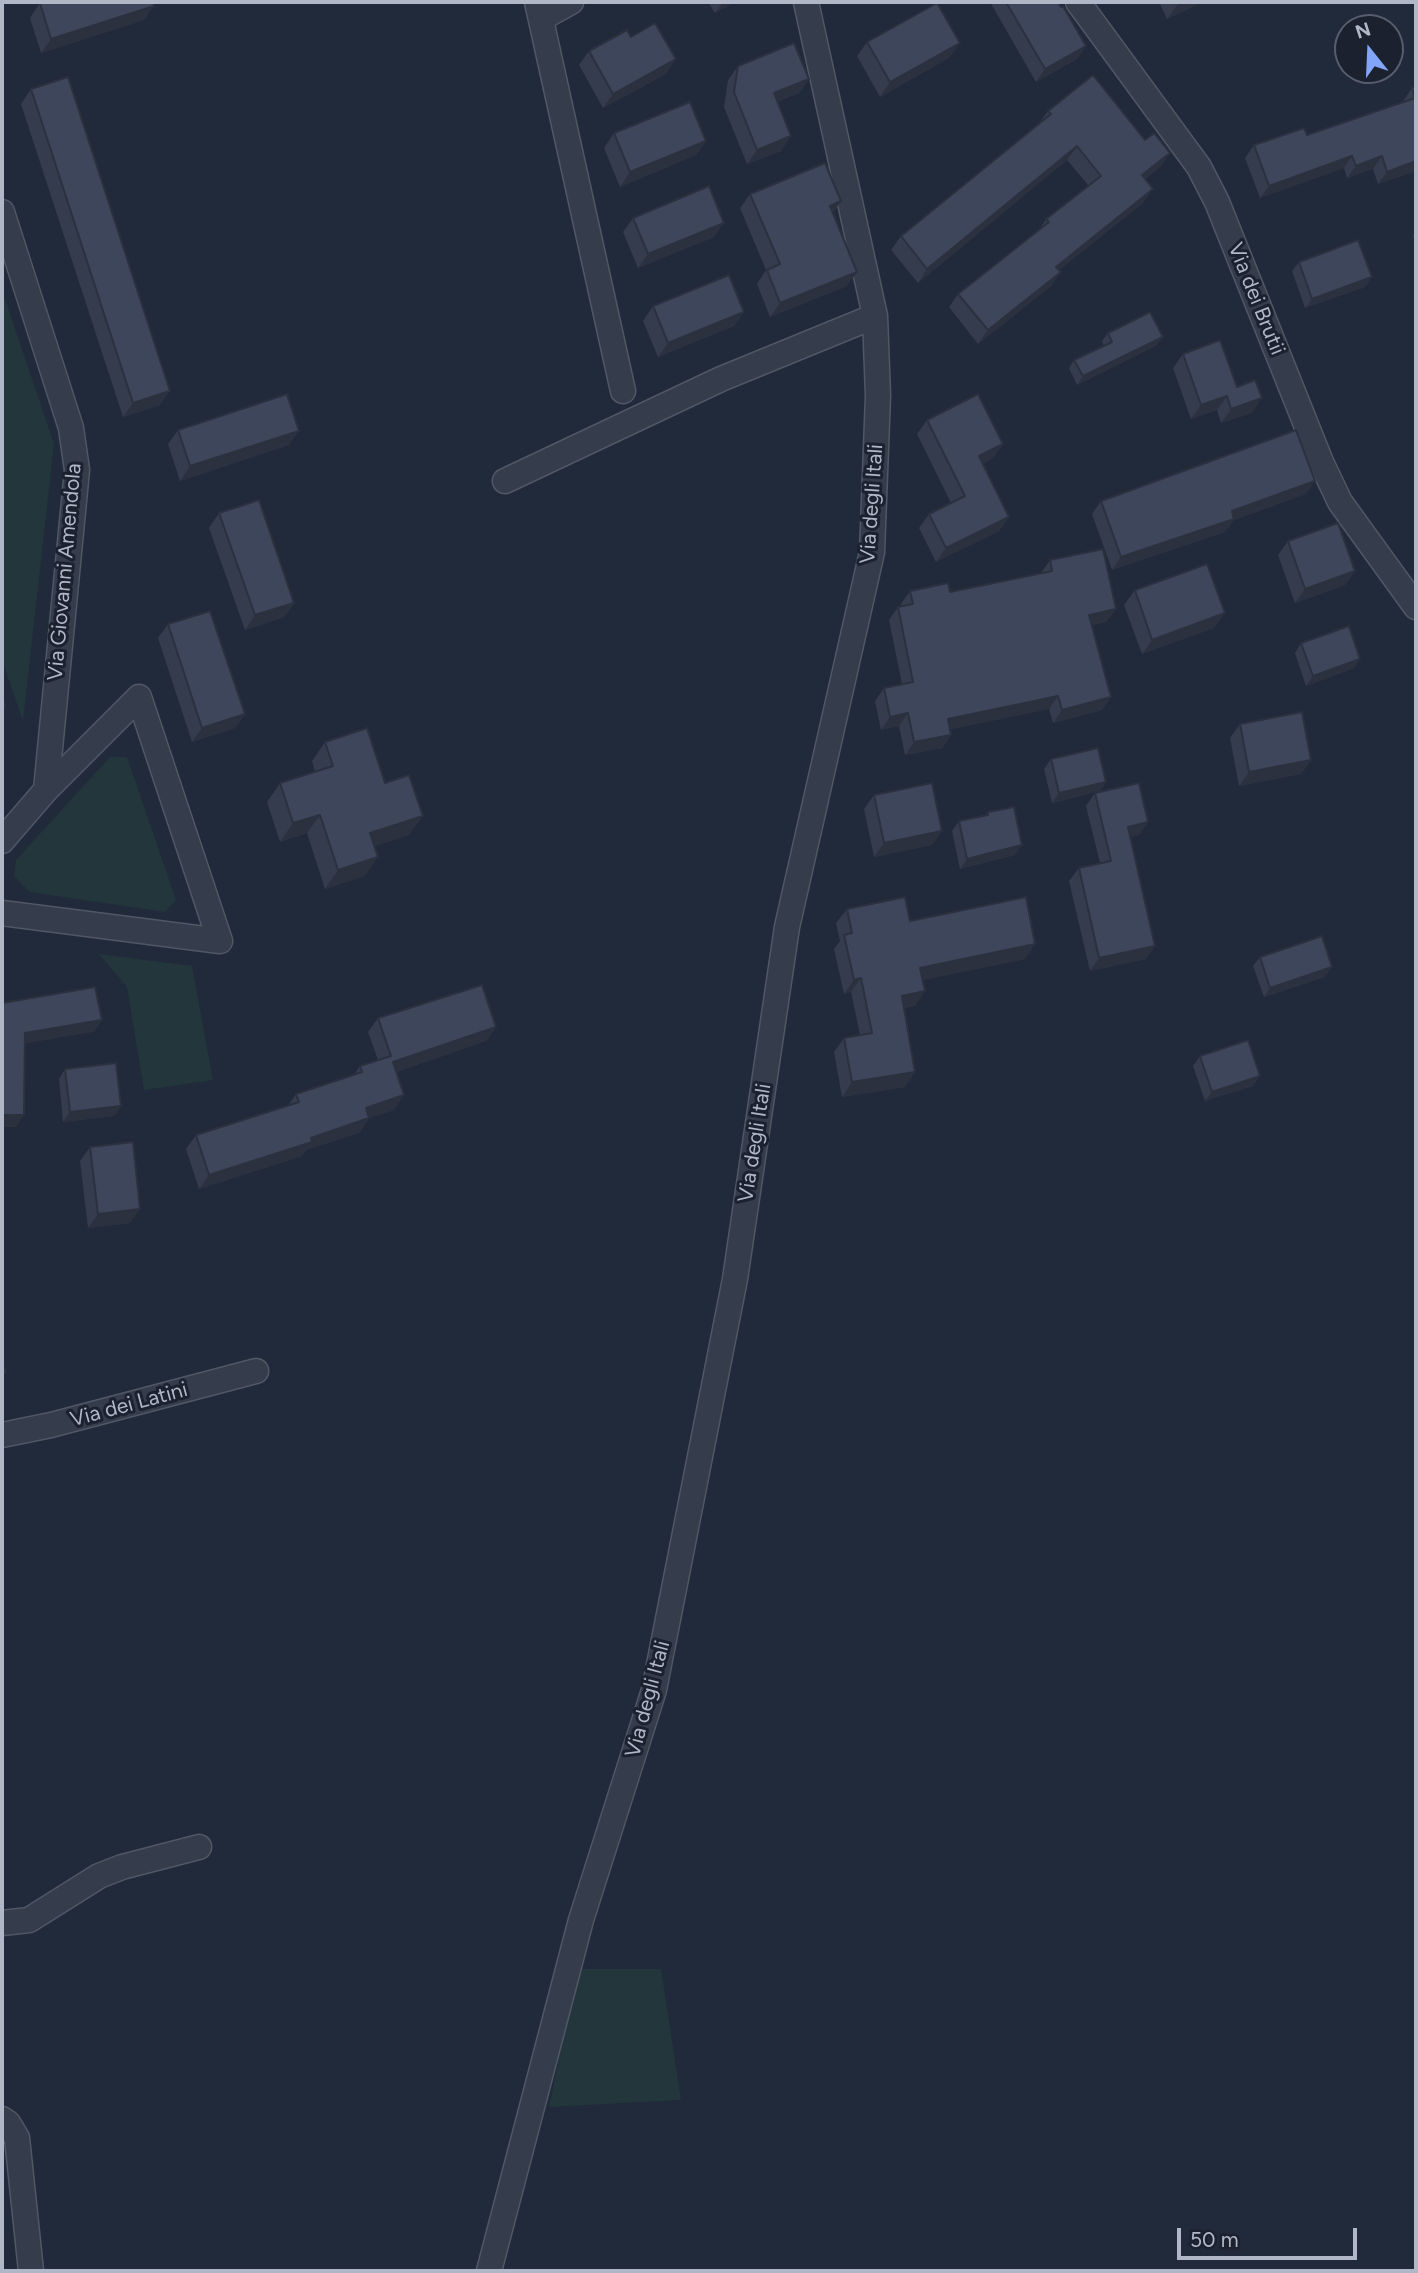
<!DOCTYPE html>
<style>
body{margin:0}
#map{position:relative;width:1418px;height:2273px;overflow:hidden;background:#212a3a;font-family:Figtree,sans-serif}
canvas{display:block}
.frame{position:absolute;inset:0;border:4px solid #b0b7c7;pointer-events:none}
.north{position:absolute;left:1334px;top:14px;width:70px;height:70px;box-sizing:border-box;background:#1b212f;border:2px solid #575d6c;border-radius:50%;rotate:342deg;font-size:19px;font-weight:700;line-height:28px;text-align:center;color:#b0b7c7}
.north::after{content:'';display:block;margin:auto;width:24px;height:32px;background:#83a5f9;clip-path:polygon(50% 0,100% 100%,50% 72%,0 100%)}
.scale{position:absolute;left:1177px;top:2228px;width:180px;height:32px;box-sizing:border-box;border:4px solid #b0b7c7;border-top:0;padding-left:9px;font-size:21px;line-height:24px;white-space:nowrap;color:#b0b7c7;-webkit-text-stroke:5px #1b212f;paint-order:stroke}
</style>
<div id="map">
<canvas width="1418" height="2273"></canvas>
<div class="frame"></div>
<div class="north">N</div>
<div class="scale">50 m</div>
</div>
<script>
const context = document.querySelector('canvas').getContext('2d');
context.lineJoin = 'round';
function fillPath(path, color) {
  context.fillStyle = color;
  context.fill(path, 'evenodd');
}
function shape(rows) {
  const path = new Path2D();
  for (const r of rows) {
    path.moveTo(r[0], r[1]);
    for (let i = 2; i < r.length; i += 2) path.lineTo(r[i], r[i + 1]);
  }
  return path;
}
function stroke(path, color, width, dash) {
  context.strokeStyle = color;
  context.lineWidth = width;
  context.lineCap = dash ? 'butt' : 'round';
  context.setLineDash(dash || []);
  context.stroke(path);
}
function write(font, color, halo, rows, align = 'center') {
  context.font = font + ' Figtree,sans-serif';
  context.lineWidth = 6;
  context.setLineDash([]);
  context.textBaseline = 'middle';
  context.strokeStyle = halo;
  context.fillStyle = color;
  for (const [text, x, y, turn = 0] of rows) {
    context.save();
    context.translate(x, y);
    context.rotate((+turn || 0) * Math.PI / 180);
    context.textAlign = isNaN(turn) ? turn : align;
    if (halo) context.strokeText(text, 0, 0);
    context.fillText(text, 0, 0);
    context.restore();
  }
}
fillPath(shape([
 [2,290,54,444,23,721,2,660],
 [110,757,127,757,176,900,165,912,30,892,14,876,16,860],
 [99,954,192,966,213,1080,144,1090,127,987],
 [578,1969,661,1969,681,2100,549,2107]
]), '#23363b');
const street = shape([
 [537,2,623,391],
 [1078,2,1199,167,1217,202,1321,462,1340,502,1416,607],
 [542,18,571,2],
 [2,212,71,428,77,470,46,790],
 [505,481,721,379,875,316],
 [2,841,46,790,139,697,220,941,2,913],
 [2,1435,51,1425,256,1371],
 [2,1923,29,1920,99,1876,122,1867,199,1847],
 [2,2119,8,2123,17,2138,31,2271],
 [489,2271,581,1920,654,1690,735,1279,787,927,872,552,878,396,875,316,806,2]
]);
stroke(street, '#505765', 27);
stroke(street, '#353c4b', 24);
fillPath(shape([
 [708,2,735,2,715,13],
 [990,2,1058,2,1086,46,1077,59,1036,82],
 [1159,2,1203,2,1167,19],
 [40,3,144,20,41,53,30,18],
 [631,37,666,74,603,108,579,65,589,51],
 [867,42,950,57,880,97,857,56],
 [738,66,809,79,799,93,777,102,781,151,747,164,724,107,728,80],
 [1416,86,1416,171,1378,184,1373,169,1347,178,1344,168,1260,198,1245,158,1254,145,1307,135,1403,102,1403,101,1412,88],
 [31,89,160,405,123,417,21,104],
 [1048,111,1145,140,1170,153,1161,166,1145,179,1144,202,1059,270,1051,286,978,344,949,307,958,294,1039,230,1046,219,1088,185,1067,160,918,283,891,250,901,236,1040,122],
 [614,133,706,141,696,155,620,187,604,148],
 [750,194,841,201,833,213,847,286,770,317,757,284,766,270,740,208],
 [633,218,714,237,638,268,623,232],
 [1416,231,1416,243,1413,235],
 [1299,262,1372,277,1365,287,1305,308,1292,271],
 [653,306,744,312,734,326,658,357,643,321],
 [1108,333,1163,337,1157,345,1077,385,1069,368,1074,360,1104,346,1102,341],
 [1183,354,1237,387,1252,413,1221,423,1217,410,1191,419,1173,368],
 [927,420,1003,444,993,458,983,464,1009,517,999,531,936,562,919,528,929,514,951,503,917,434],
 [178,430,289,445,180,481,168,444],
 [1306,494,1234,520,1225,532,1112,570,1092,514,1101,501],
 [219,513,294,603,284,617,245,630,209,528],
 [1288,541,1355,571,1345,585,1295,603,1278,555],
 [1050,560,1116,609,1106,622,1092,625,1111,697,1102,710,1053,723,1049,709,950,729,951,735,942,748,905,755,899,726,881,730,875,701,884,688,902,684,889,620,898,607,901,607,901,604,910,591,950,592,1041,573],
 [1135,590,1214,628,1142,654,1124,605],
 [168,624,245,714,235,728,192,742,158,638],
 [1301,643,1354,668,1306,686,1295,653],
 [1240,724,1311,760,1301,774,1239,786,1230,738],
 [325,742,385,783,409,835,374,846,365,876,325,889,307,833,280,842,267,802,280,783,315,772,312,761],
 [1051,759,1106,782,1100,791,1052,803,1044,769],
 [1095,793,1148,822,1139,835,1130,837,1146,959,1090,971,1069,881,1079,868,1100,863,1086,806],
 [874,795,942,831,932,845,874,857,864,809],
 [988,812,1015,855,960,869,952,831,959,821,985,816],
 [847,909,910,921,1035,944,1025,959,922,980,915,1006,904,1008,915,1072,905,1087,842,1097,834,1052,844,1038,860,1035,851,992,844,994,834,949,840,941,836,923],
 [1260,957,1325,977,1264,997,1253,966],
 [378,1018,496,1027,486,1041,396,1072,394,1110,369,1118,359,1133,306,1150,302,1156,199,1189,186,1149,196,1135,288,1106,296,1094,354,1075,360,1066,378,1060,368,1032],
 [1200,1056,1253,1086,1205,1101,1193,1066],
 [65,1069,121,1106,114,1116,63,1122,59,1079],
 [90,1147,130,1223,88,1228,80,1161]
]), '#343c4d');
fillPath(shape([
 [723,2,735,2,715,13],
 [1183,2,1203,2,1167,19,1177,5],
 [154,6,144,20,41,53,51,39],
 [960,43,950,57,880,97,890,82],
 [1086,46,1077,59,1036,82,1045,69],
 [676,59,666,74,603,108,613,94],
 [809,79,799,93,764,107,774,93],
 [791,136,781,151,747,164,757,150],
 [706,141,696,155,620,187,630,172],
 [1077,146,1067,160,918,283,927,269],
 [1170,153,1161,166,1132,188,1142,175],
 [1352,156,1344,168,1260,198,1269,186],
 [1382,156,1373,169,1347,178,1356,166],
 [1416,161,1416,171,1378,184,1387,172],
 [1153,189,1144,202,1047,280,1056,267],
 [841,201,831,216,830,206],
 [724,223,714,237,638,268,648,254],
 [857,272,847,286,770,317,780,303],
 [1061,272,1051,286,978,344,988,330],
 [1372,277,1365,287,1305,308,1312,299],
 [744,312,734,326,658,357,668,343],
 [1163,337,1157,345,1077,385,1083,376],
 [170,391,160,405,123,417,133,403],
 [1227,396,1217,410,1191,419,1201,405],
 [1262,398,1252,413,1221,423,1231,409],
 [299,431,289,445,180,481,190,466],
 [1003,444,993,458,969,471,979,456],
 [1315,481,1306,494,1234,520,1225,532,1112,570,1121,557,1232,511],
 [1009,517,999,531,936,562,946,548],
 [1355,571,1345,585,1295,603,1305,589],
 [294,603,284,617,245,630,255,615],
 [1116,609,1106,622,1080,628,1089,615],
 [1225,613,1214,628,1142,654,1152,640],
 [1360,659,1354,668,1306,686,1313,676],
 [1058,696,1049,709,939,732,948,719],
 [1111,697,1102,710,1053,723,1062,710],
 [908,713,899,726,881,730,890,717],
 [245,714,235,728,192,742,202,728],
 [951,735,942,748,905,755,914,742],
 [1311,760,1301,774,1239,786,1249,772],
 [1106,782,1100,791,1052,803,1059,793],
 [320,815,307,833,280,842,293,823],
 [423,816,409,835,357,852,370,833],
 [1148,822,1139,835,1119,840,1128,827],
 [942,831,932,845,874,857,884,843],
 [1022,845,1015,855,960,869,967,859],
 [378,857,365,876,325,889,338,870],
 [1035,944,1025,959,910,983,920,968],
 [1155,946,1146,959,1090,971,1099,958],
 [1332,967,1325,977,1264,997,1270,988],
 [861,978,851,992,844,994,854,980],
 [925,991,915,1006,892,1010,902,996],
 [102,1020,94,1032,16,1045,25,1033],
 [496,1027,486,1041,383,1076,393,1062],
 [915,1072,905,1087,842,1097,852,1082],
 [1260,1076,1253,1086,1205,1101,1212,1092],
 [404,1095,394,1110,356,1122,366,1108],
 [121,1106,114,1116,63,1122,70,1112],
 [2,1115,24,1115,16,1127,2,1127],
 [369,1118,359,1133,306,1150,302,1156,199,1189,209,1175,311,1138],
 [140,1209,130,1223,88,1228,98,1214]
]), '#2b313f');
const building = shape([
 [44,2,153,2,154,6,51,39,40,3,44,2],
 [1006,2,1058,2,1061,7,1063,6,1086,46,1045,69,1006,2],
 [937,3,960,43,890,82,867,42,937,3],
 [655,23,676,59,613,94,589,51,627,30,631,37,655,23],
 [794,43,809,79,774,93,791,136,757,150,734,92,738,66,794,43],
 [1093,75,1145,140,1154,133,1170,153,1142,175,1153,189,1056,267,1061,272,988,330,958,294,1049,222,1046,219,1101,176,1077,146,927,269,901,236,1051,114,1048,111,1093,75],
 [68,77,170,391,133,403,31,89,68,77],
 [1416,86,1416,161,1387,172,1382,156,1356,166,1352,156,1269,186,1254,145,1304,128,1307,135,1415,98,1412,88,1416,86],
 [690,102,706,141,630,172,614,133,690,102],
 [825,163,841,201,830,206,857,272,780,303,767,270,780,264,750,194,825,163],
 [709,186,724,223,648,254,633,218,709,186],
 [1358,240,1372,277,1312,299,1299,262,1358,240],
 [729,275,744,312,668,343,653,306,729,275],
 [1150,312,1163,337,1083,376,1074,360,1112,342,1108,333,1150,312],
 [1220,340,1237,387,1255,380,1262,398,1231,409,1227,396,1201,405,1183,354,1220,340],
 [287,394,299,431,190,466,178,430,287,394],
 [978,394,1003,444,979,456,1009,517,946,548,929,514,965,496,927,420,978,394],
 [1296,430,1315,481,1232,511,1234,519,1121,557,1101,501,1296,430],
 [259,500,294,603,255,615,219,513,259,500],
 [1338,523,1355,571,1305,589,1288,541,1338,523],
 [1103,549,1116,609,1089,615,1111,697,1062,710,1058,696,948,719,951,735,914,742,908,713,890,717,884,688,913,682,898,607,913,604,910,591,948,583,950,592,1052,571,1050,560,1103,549],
 [1207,564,1225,613,1152,640,1135,590,1207,564],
 [210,611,245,714,202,728,168,624,210,611],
 [1349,626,1360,659,1313,676,1301,643,1349,626],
 [2,696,5,707,2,708,2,696],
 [1302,712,1311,760,1249,772,1240,724,1302,712],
 [367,728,385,783,409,775,423,816,370,833,378,857,338,870,320,815,293,823,280,783,333,766,325,742,367,728],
 [1098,748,1106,782,1059,793,1051,759,1098,748],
 [932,783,942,831,884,843,874,795,932,783],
 [1139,783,1148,822,1128,827,1155,946,1099,958,1079,868,1111,861,1095,793,1139,783],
 [1014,807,1022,845,967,859,959,821,988,815,988,812,1014,807],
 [905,897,910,921,1026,897,1035,944,920,968,925,991,902,996,915,1072,852,1082,844,1038,872,1033,861,978,854,980,844,935,852,933,847,909,905,897],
 [1322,936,1332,967,1270,988,1260,957,1322,936],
 [482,985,496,1027,393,1062,404,1095,366,1108,369,1118,311,1138,312,1142,209,1175,196,1135,299,1102,296,1094,362,1072,360,1066,391,1056,378,1018,482,985],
 [95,987,102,1020,25,1033,24,1115,2,1115,2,1003,95,987],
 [1248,1040,1260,1076,1212,1092,1200,1056,1248,1040],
 [116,1063,121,1106,70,1112,65,1069,116,1063],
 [133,1142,140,1209,98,1214,90,1147,133,1142],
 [2,1363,6,1372,2,1374,2,1363]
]);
fillPath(building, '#3d465a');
stroke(building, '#2b313f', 2);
write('21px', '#b0b7c7', '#1b212f', [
 ["Via dei Brutii",1256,299,68],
 ["Via degli Itali",872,504,-86],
 ["Via Giovanni Amendola",65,572,-85],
 ["Via degli Itali",755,1143,-81],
 ["Via dei Latini",129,1405,-15],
 ["Via degli Itali",648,1699,-75]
]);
</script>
